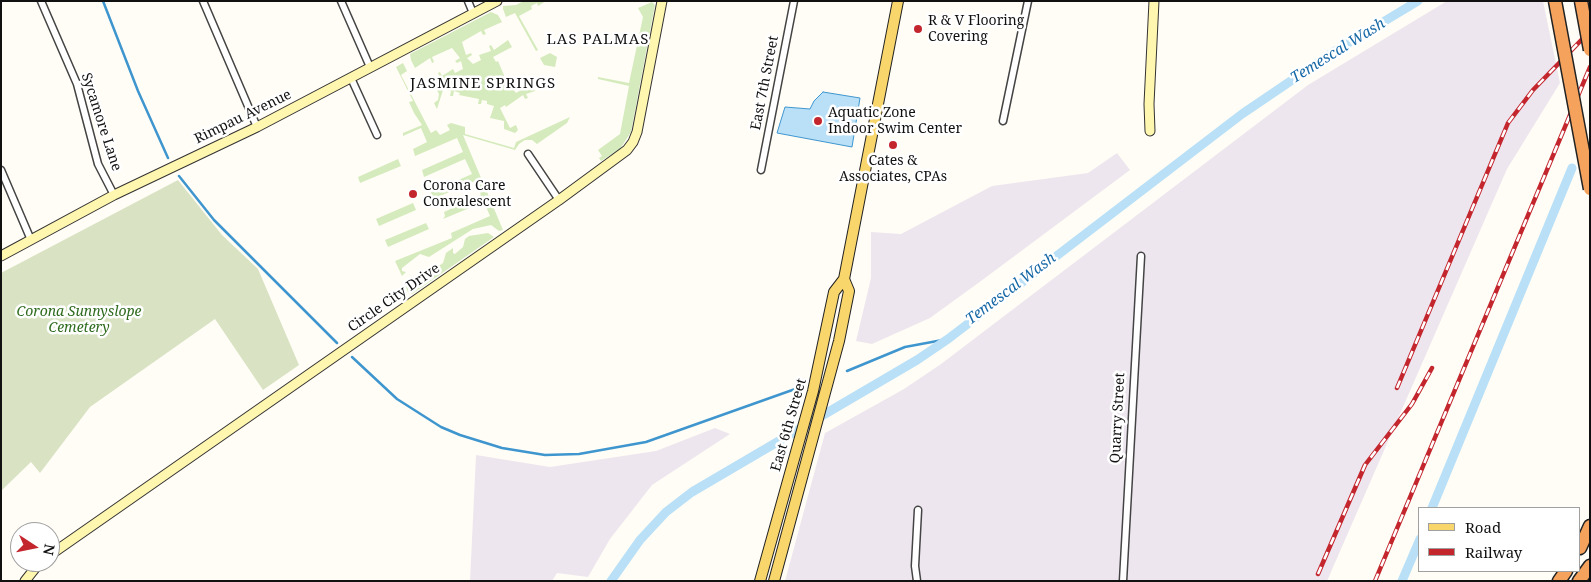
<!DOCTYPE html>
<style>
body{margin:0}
#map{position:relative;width:1591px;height:582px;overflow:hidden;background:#fffdf5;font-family:"Noto Serif",serif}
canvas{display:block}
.frame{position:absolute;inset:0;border:2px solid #111;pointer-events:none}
.legend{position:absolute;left:1418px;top:507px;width:162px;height:65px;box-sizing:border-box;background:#fff;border:1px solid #a0a0a0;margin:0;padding:6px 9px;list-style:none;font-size:15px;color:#111}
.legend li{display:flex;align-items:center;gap:10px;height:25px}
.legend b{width:25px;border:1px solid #a0a0a0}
.north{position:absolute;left:10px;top:522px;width:50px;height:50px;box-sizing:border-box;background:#fff;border:1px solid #a0a0a0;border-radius:50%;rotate:101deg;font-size:14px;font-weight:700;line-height:20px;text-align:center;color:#111}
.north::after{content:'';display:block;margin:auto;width:18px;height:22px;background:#c4262e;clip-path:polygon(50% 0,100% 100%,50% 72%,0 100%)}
</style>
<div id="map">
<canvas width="1591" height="582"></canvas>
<div class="frame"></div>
<ul class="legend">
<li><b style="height:6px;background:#f9d66b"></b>Road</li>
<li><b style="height:6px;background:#c4262e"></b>Railway</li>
</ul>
<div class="north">N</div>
</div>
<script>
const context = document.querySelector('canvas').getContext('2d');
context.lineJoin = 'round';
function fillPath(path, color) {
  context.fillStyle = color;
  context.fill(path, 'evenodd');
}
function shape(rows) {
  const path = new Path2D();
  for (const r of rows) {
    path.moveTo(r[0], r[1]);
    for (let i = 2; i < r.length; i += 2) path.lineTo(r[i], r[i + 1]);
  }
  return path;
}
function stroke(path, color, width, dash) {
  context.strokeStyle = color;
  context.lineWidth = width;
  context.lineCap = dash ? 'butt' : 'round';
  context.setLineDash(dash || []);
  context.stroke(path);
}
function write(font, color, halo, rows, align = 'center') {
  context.font = font + ' "Noto Serif",serif';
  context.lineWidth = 5;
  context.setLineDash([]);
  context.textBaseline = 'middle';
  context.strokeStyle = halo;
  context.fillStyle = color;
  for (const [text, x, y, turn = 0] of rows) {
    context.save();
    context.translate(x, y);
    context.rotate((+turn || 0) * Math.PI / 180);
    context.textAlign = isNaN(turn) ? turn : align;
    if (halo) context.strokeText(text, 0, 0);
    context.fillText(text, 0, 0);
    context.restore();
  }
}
fillPath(shape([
 [1447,1,1543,1,1560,83,1507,169,1327,581,785,581,825,433,904,389,941,364,1308,85],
 [1117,153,1130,170,981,281,930,318,872,344,856,341,871,278,871,232,901,234,992,186,1088,173],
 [715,428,730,434,652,485,610,539,588,577,557,573,552,581,470,581,476,455,550,467,656,451]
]), '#eee6ef');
fillPath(shape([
 [524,1,546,1,538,6,537,3,531,6,532,9,519,16,538,50,536,51,515,13,506,17,503,9,503,6,516,5],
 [652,2,655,5,631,132,620,149,601,161,599,158,602,156,598,150,620,134,629,86,598,79,598,77,629,83,643,17,638,8],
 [491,12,498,15,502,22,484,30,486,34,483,35,481,31,462,42,466,55,471,53,472,55,467,58,473,64,481,60,479,55,491,51,489,46,491,45,494,50,508,40,512,47,493,57,496,62,498,61,506,80,511,78,512,80,508,82,516,93,531,84,535,91,526,94,528,98,525,99,523,95,506,107,505,105,500,108,510,128,516,125,518,130,515,133,504,129,504,121,490,118,494,106,487,104,487,101,482,100,481,104,478,104,479,99,459,95,460,93,454,91,453,96,450,96,451,91,446,89,443,90,437,109,434,103,438,100,439,94,432,81,440,78,438,73,440,72,442,76,453,69,455,73,463,69,461,61,457,63,455,61,460,58,452,48,432,57,434,62,432,63,430,58,415,68,411,60,410,54],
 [550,53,557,57,555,67,544,65,540,58],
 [403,63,407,71,401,75,431,133,436,130,440,135,450,130,447,125,451,123,465,127,465,134,514,148,516,142,570,117,567,123,537,144,532,140,525,140,519,144,515,150,463,135,503,230,499,231,491,225,473,229,429,257,420,254,402,268,402,271,406,272,402,276,395,261,452,238,451,233,490,216,484,202,443,219,445,216,444,212,481,195,475,181,433,199,431,192,472,174,465,159,424,177,422,170,463,152,457,138,415,156,413,149,427,142,421,128,403,136,403,133,422,125,414,113,409,102,413,101,396,67],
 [398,159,401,166,360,183,358,177],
 [413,203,416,210,379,226,376,219],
 [426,223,429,229,388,247,385,240],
 [488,233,494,237,412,294,408,292,404,283,407,279,411,285,443,263,446,253,453,248,453,253,455,254,463,247,465,239,469,236]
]), '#d5ebbd');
fillPath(shape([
 [178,180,222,235,258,269,299,365,263,390,215,319,90,407,40,473,31,462,1,491,1,273]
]), '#d9e3c4');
const water = shape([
 [823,92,860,98,852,147,777,133,785,107,810,109,814,101,823,92]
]);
fillPath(water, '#b9e0f7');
stroke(water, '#3f96cf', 1);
stroke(shape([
 [103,1,138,91,168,158],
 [179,176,214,220,337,343],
 [352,357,397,399,441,427,460,435,502,448,545,455,579,454,646,442,798,388],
 [847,371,905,347,948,339]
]), '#3f96cf', 2.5);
stroke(shape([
 [1432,508,1572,168],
 [611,581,640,540,666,512,692,492,917,360,948,339,1242,114,1335,51,1418,1],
 [1402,581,1420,539]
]), '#b9e0f7', 9);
const street = shape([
 [41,1,77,84,98,164,114,195],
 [203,1,257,127],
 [341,1,370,67],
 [468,1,473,13],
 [351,78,377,135],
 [1003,121,1028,1],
 [528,154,559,200],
 [1,170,31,240],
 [761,170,794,1],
 [917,581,915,566,918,510],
 [1123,581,1141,256]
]);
const secondary = shape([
 [1150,131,1149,104,1154,1],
 [1,256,114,195,257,127,497,1],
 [50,555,559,200,627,150,633,142,637,132,662,1],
 [25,581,40,562]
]);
const primary = shape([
 [760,581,813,391,834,292,844,279,898,1],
 [774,581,839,341,849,291,844,279]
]);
const highway = shape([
 [1580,548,1590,526],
 [1559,581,1566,571],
 [1579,581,1590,566]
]);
stroke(street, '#444', 9);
stroke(secondary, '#333', 11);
stroke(primary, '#222', 12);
stroke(highway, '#222', 15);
stroke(street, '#fff', 6);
stroke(secondary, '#fff6b0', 9);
stroke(primary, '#f9d66b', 10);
stroke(highway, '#f5a25d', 12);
const rail = shape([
 [1397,388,1508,123,1533,90,1590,31],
 [1318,574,1365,465,1412,404,1432,368],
 [1375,581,1590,67]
]);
stroke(rail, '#c4262e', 4.5);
stroke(rail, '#fff', 2.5, [8]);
const highwayBridge = shape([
 [1555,1,1590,189],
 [1581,1,1590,50]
]);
stroke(highwayBridge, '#222', 15, []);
stroke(highwayBridge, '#f5a25d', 12);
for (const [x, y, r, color] of [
 [918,29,5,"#c4262e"],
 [818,121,5,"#c4262e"],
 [893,145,5,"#c4262e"],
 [413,194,5,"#c4262e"]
]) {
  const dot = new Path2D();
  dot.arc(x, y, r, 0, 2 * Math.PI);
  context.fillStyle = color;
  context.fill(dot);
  stroke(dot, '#fff', 2);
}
write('14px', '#111', '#fff', [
 ["R & V Flooring",928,21],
 ["Covering",928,37],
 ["Aquatic Zone",828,113],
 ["Indoor Swim Center",828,129],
 ["Cates &",893,161,"center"],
 ["Associates, CPAs",893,177,"center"],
 ["Corona Care",423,186],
 ["Convalescent",423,202]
], 'left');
write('14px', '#111', '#fff', [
 ["East 7th Street",765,83,-79],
 ["Rimpau Avenue",243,117,-26],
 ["Sycamore Lane",101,122,72],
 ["Circle City Drive",394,298,-35],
 ["Quarry Street",1118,418,-87],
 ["East 6th Street",789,425,-74]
]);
write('italic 14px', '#2f6b1f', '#fff', [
 ["Corona Sunnyslope",79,312],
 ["Cemetery",79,328]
]);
context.letterSpacing = '1px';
write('15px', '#111', '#fff', [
 ["LAS PALMAS",598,40],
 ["JASMINE SPRINGS",483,84]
]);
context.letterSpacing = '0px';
write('italic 15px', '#1768a6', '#fff', [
 ["Temescal Wash",1338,51,-32],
 ["Temescal Wash",1011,289,-37]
]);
</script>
